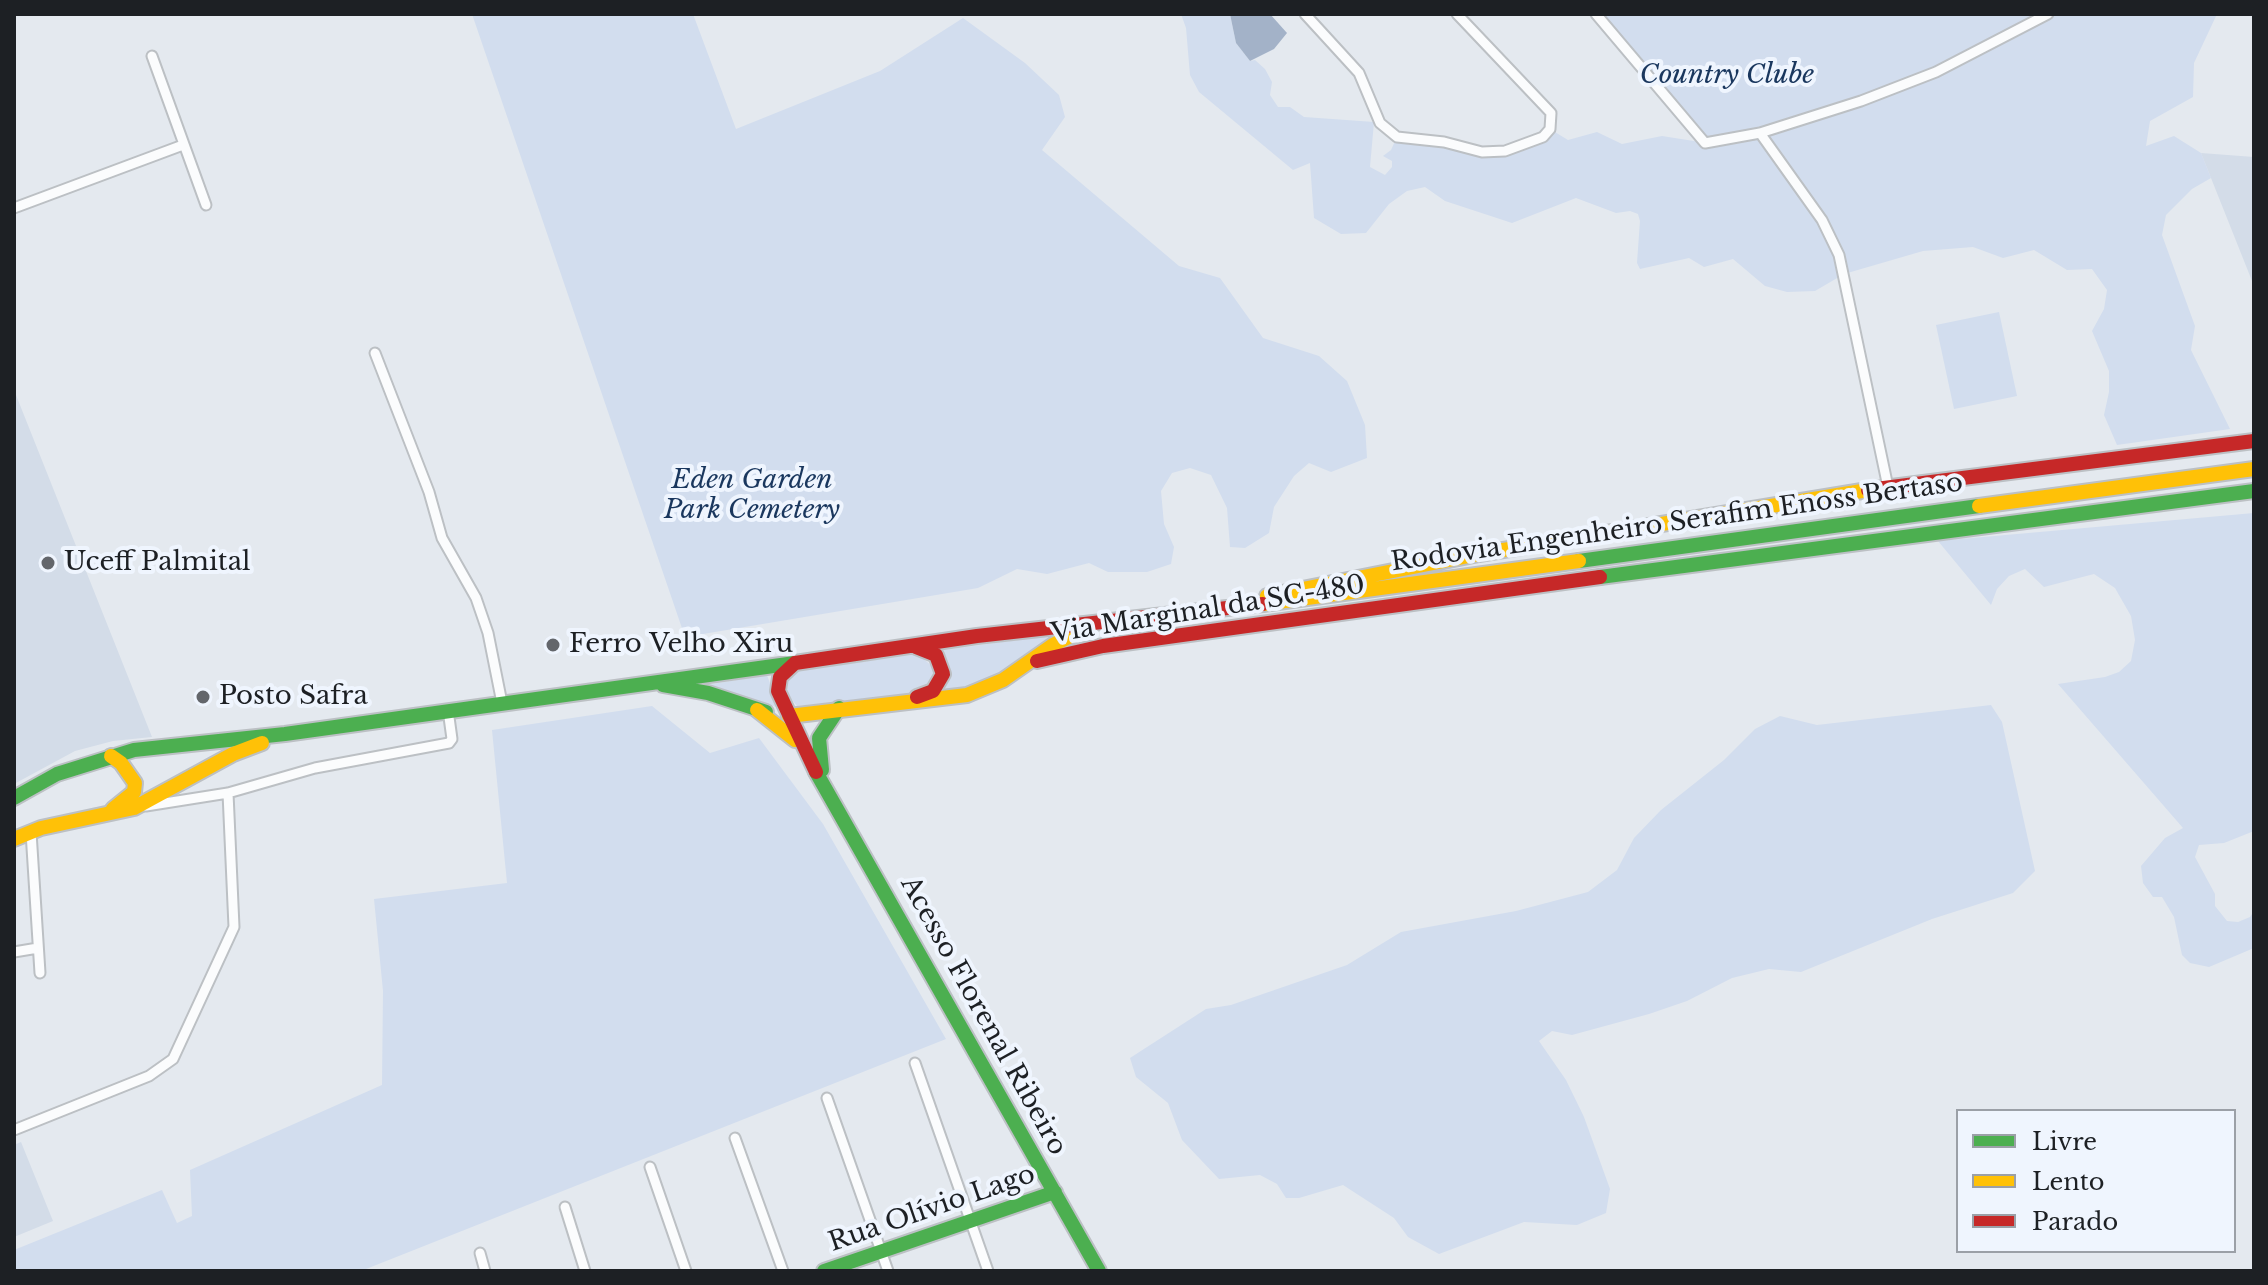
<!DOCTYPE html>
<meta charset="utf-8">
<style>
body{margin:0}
#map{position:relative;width:2268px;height:1285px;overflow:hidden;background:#e4e9ef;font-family:"Libre Baskerville",serif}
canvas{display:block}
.frame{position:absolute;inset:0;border:16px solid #1d2024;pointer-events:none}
.legend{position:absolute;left:1956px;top:1109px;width:280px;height:144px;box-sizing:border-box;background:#eff5fe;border:2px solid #9ba0a7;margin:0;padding:10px 14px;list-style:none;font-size:24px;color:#1d2024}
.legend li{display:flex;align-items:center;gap:16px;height:40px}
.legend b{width:40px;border:2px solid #9ba0a7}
</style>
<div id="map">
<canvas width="2268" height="1285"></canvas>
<div class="frame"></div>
<ul class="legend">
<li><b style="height:10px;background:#4caf50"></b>Livre</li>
<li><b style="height:10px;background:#ffc107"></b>Lento</li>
<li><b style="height:10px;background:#c62828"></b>Parado</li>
</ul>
</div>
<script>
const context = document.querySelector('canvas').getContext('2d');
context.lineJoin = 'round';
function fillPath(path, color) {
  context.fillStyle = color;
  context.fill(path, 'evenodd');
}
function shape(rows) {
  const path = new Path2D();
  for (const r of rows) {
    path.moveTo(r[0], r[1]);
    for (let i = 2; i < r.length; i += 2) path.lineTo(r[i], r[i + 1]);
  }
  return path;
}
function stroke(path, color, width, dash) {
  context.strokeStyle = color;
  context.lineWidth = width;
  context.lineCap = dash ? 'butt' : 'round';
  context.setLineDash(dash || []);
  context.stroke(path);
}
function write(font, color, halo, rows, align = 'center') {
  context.font = font + ' "Libre Baskerville",serif';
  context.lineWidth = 8;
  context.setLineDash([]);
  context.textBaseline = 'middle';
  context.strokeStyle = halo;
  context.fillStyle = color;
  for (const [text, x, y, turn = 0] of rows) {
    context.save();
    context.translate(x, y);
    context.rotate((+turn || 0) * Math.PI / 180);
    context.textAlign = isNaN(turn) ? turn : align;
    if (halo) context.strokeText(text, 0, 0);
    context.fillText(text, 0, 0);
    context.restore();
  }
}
fillPath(shape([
 [2201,153,2254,157,2254,286,2211,178],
 [14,390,152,737,113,741,75,751,14,784],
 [21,1142,53,1221,14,1237,14,1145]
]), '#d3dce8');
fillPath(shape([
 [472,14,693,14,736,129,880,71,963,18,1025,63,1059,95,1065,117,1042,150,1179,266,1220,278,1263,338,1319,356,1347,381,1365,425,1367,458,1331,472,1309,463,1294,476,1274,507,1269,533,1245,548,1230,547,1227,508,1211,475,1190,468,1172,473,1161,491,1164,524,1174,547,1171,564,1147,572,1108,572,1089,563,1047,574,1017,569,978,588,685,637],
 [1181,14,1230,14,1236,43,1250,61,1255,60,1265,69,1272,82,1270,95,1278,107,1290,107,1304,117,1374,122,1370,167,1385,175,1392,167,1392,161,1383,156,1391,150,1397,137,1505,151,1550,129,1568,140,1597,132,1622,144,1662,136,1700,142,1596,14,2217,14,2194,63,2193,97,2150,121,2146,146,2174,136,2201,153,2211,178,2192,189,2166,215,2162,235,2195,326,2191,350,2230,429,2117,445,2104,415,2109,392,2109,371,2092,331,2104,309,2107,290,2092,269,2067,270,2034,250,2003,258,1973,247,1923,251,1844,274,1815,291,1787,292,1765,286,1733,259,1704,267,1689,258,1640,269,1637,263,1640,221,1638,214,1630,211,1616,213,1576,198,1512,223,1445,201,1425,187,1407,191,1389,204,1366,233,1341,234,1314,218,1310,163,1293,170,1199,92,1190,75,1186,28],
 [1999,312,2017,396,1954,409,1936,325],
 [2254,513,2254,831,2224,843,2199,845,2195,857,2215,894,2215,906,2227,921,2238,922,2250,917,2254,911,2254,948,2209,967,2190,963,2182,955,2174,917,2162,897,2153,897,2143,883,2141,866,2165,838,2183,828,2058,684,2105,677,2119,672,2131,661,2135,640,2131,616,2115,588,2094,574,2044,587,2025,569,2009,576,1997,589,1991,605,1938,541],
 [1053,635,1004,674,942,696,948,677,944,650],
 [918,654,934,668,933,683,916,693,797,706,787,694,788,681,797,671],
 [767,675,779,708,706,685],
 [1991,705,2002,722,2035,871,2013,893,1932,919,1801,972,1769,969,1732,978,1687,1001,1649,1014,1572,1035,1552,1031,1539,1041,1566,1080,1584,1117,1610,1189,1606,1213,1577,1225,1524,1222,1439,1254,1408,1237,1394,1218,1343,1185,1299,1198,1286,1198,1277,1184,1260,1175,1219,1179,1182,1140,1168,1103,1136,1077,1130,1058,1206,1009,1231,1005,1347,965,1401,932,1516,911,1588,892,1617,870,1634,838,1661,810,1724,760,1755,729,1780,716,1817,725],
 [652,706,710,753,759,738,823,824,946,1039,361,1271,14,1271,14,1250,162,1190,177,1223,192,1216,190,1170,382,1085,383,991,374,899,507,883,492,730]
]), '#d2ddee');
fillPath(shape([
 [1230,14,1270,14,1287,33,1274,49,1250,61,1236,43]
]), '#a3b2c8');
const street = shape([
 [1305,14,1359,73,1380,123,1397,137,1444,142,1482,152,1505,151,1543,137,1550,129,1551,113,1457,14],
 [1596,14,1705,143,1760,133,1861,101,1936,72,2048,14],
 [152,56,206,205],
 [1760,133,1822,220,1839,255,1888,487],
 [14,208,183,145],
 [375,353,429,492,442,538,476,598,488,633,502,703],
 [146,806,228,793,315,768,449,743,452,739,448,710],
 [31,832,40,973],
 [14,952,38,948],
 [915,1063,988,1271],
 [827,1098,888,1271],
 [14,1130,149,1076,173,1059,234,927,228,793],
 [735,1138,783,1271],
 [650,1167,686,1271],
 [565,1207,585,1271],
 [480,1253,485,1271]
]);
const fast = shape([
 [1579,561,1979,506],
 [1600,577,2254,491],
 [663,685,708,693,766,712],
 [822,770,819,738,839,708],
 [816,772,1099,1271],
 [14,798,57,774,134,750,285,734,795,663],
 [824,1271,1055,1192]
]);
const slow = shape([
 [1979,506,2254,469],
 [1267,596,1479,554,1868,490],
 [1263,604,1579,561],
 [757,710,795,740],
 [789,716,967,695,1003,680,1053,645,1084,629],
 [111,756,121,763,135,783,134,792,113,809],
 [14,839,41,828,134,808,233,754,262,743]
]);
const jam = shape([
 [1868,490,2254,441],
 [916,647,936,655,943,674,933,691,917,697],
 [1037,661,1103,646,1600,577],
 [816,772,778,691,780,677,795,663,977,636,1263,604]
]);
stroke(street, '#bcc0c4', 13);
stroke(fast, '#bcc0c4', 18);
stroke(slow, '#bcc0c4', 18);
stroke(jam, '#bcc0c4', 18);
stroke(street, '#fbfcfd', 9);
stroke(fast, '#4caf50', 14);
stroke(slow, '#ffc107', 14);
stroke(jam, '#c62828', 14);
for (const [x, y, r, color] of [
 [48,563,8,"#63666b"],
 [553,645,8,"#63666b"],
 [203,697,8,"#63666b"]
]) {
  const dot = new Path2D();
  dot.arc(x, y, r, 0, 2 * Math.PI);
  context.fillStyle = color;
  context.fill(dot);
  stroke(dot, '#eff5fe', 3);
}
write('italic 26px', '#1a375e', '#eff5fe', [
 ["Country Clube",1727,76],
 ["Eden Garden",752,481],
 ["Park Cemetery",752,511]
]);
write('26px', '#1d2024', '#eff5fe', [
 ["Rodovia Engenheiro Serafim Enoss Bertaso",1677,523,-8],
 ["Via Marginal da SC-480",1208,610,-9],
 ["Acesso Florenal Ribeiro",983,1016,61],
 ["Rua Olívio Lago",932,1209,-19]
]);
write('26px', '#1d2024', '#eff5fe', [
 ["Uceff Palmital",64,563],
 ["Ferro Velho Xiru",569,645],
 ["Posto Safra",219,697]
], 'left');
</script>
